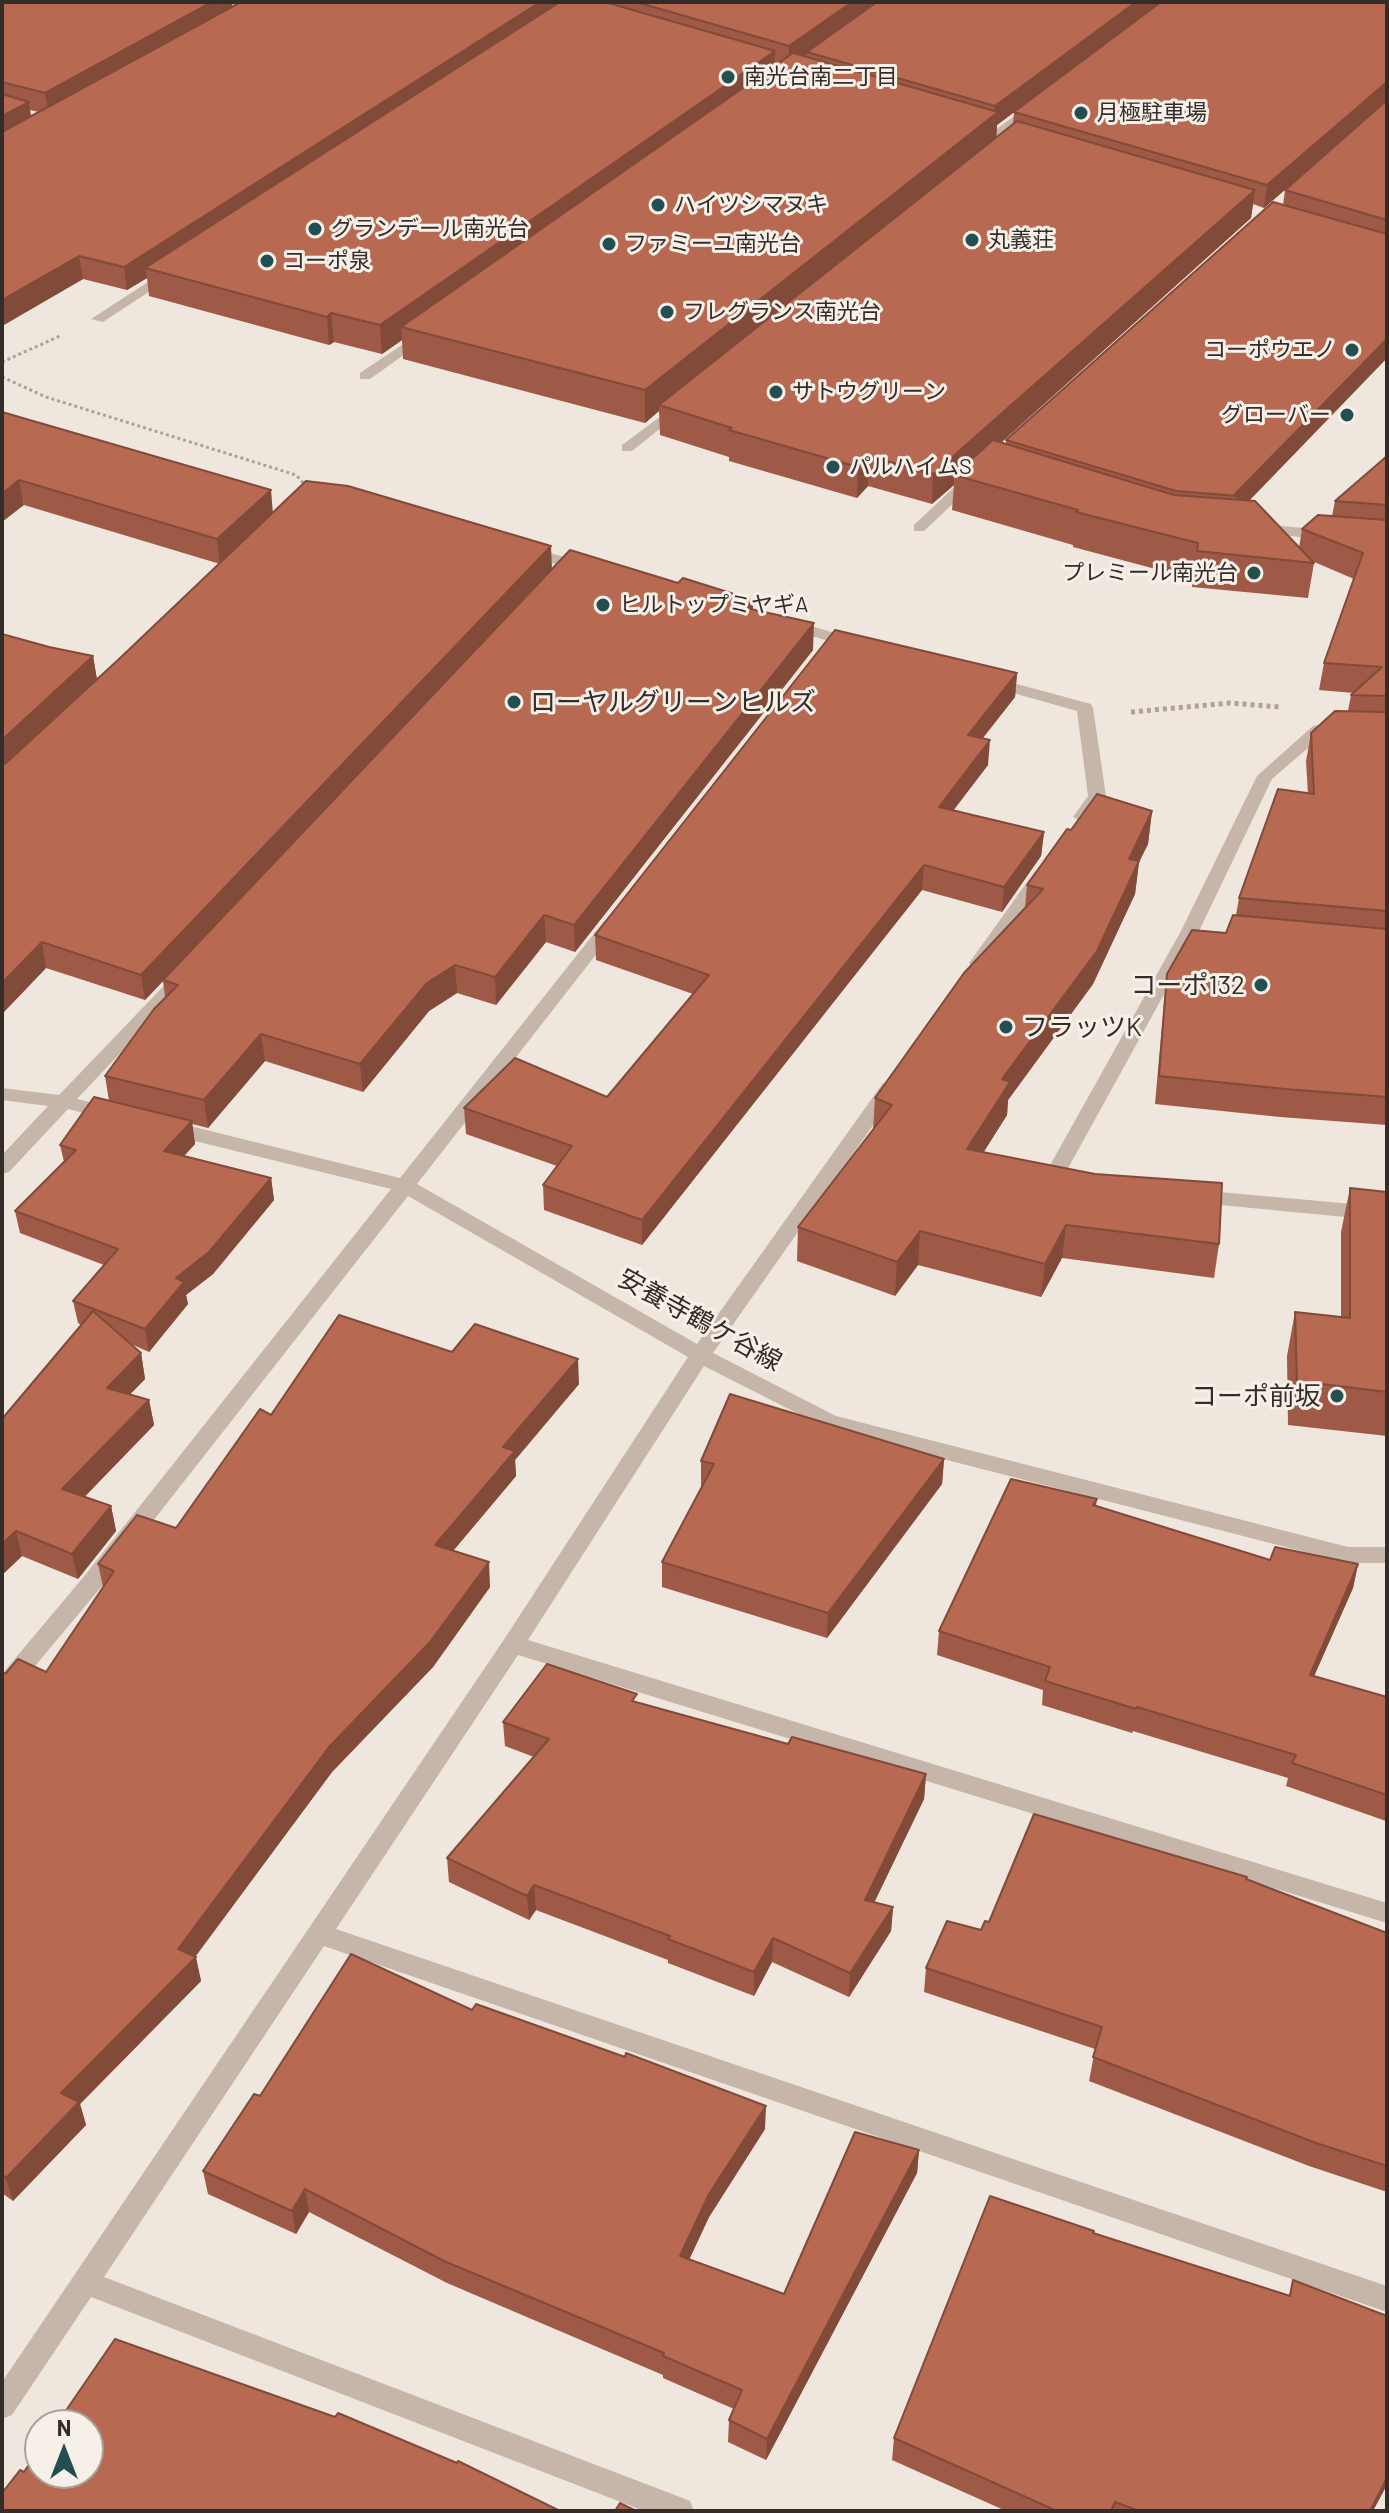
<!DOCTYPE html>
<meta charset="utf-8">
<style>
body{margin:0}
#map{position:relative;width:1389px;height:2513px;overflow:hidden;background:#efe6dd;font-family:Barlow,sans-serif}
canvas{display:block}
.frame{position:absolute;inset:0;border:4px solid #342c29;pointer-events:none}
.north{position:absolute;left:24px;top:2409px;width:80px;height:80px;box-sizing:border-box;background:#f7f0e9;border:2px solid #a9a29c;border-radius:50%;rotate:0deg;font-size:22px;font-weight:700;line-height:32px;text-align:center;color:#342c29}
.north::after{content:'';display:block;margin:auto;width:28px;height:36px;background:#234f51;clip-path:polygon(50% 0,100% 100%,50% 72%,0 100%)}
</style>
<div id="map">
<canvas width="1389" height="2513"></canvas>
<div class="frame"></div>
<div class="north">N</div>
</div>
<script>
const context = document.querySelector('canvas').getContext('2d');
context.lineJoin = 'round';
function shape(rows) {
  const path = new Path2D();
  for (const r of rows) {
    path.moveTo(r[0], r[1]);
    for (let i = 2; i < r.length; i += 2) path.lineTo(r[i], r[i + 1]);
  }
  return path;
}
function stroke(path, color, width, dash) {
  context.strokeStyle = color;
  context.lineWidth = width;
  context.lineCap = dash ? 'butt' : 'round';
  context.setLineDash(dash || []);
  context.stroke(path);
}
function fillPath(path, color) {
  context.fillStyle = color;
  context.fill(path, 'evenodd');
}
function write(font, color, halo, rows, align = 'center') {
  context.font = font + ' Barlow,"Noto Sans JP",sans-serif';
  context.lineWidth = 6;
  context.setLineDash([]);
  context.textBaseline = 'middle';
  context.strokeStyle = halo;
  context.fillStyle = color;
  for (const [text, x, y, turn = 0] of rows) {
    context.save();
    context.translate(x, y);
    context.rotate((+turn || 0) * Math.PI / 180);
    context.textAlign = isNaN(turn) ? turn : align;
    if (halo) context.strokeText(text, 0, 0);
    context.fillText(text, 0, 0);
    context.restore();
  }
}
stroke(shape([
 [2,362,60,336],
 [2,377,46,397,296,475,307,487]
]), '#b1a094', 3, [3, 3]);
stroke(shape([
 [1131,712,1230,703,1280,707]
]), '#b1a094', 5, [4, 4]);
fillPath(shape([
 [195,2,258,2,252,6,201,6,195,2],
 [1031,104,1041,107,1001,139,991,139,991,133,1031,104],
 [168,269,175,273,173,276,103,322,91,319,168,269],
 [424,330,431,334,429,337,370,379,360,379,360,373,424,330],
 [680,402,687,406,685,409,632,451,622,451,622,445,680,402],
 [972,473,977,475,977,481,924,531,914,531,914,525,967,475,972,473],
 [1259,524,1327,530,1335,535,1327,540,1254,532,1254,526,1259,524],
 [525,546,593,565,595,568,587,573,520,554,517,551,525,546],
 [787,619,862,641,864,644,856,649,781,627,779,624,787,619],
 [991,677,1091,704,1093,708,1106,796,1088,821,1082,822,1073,817,1088,796,1077,711,985,685,985,679,991,677],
 [1319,725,1387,727,1387,737,1323,735,1272,779,1199,931,1061,1181,1066,1186,1056,1193,1042,1190,1039,1185,1181,931,1257,776,1313,726,1319,725],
 [1041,870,1050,875,1047,879,984,967,972,967,969,963,972,959,1035,871,1041,870],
 [610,919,619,925,616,929,417,1184,697,1344,883,1083,897,1083,899,1087,897,1091,713,1353,836,1416,1348,1547,1387,1547,1387,1563,1348,1563,830,1430,704,1366,528,1640,1387,1903,1387,1923,518,1655,336,1929,1387,2286,1387,2312,324,1946,104,2277,680,2497,690,2501,694,2511,644,2511,91,2297,12,2415,2,2419,2,2382,505,1638,688,1357,408,1196,102,1586,10,1696,2,1699,2,1674,86,1574,391,1189,166,1134,156,1127,166,1120,400,1178,604,921,610,919],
 [184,969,193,975,190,979,77,1099,119,1109,122,1114,119,1119,112,1120,68,1109,9,1172,2,1174,2,1155,48,1106,2,1100,2,1088,59,1095,178,971,184,969],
 [1196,1190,1387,1207,1387,1221,1189,1202,1186,1197,1196,1190]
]), '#c6b6aa');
fillPath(shape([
 [2,2,232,8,556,4,560,2,1387,2,1387,358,1249,501,1299,548,1302,529,1332,516,1335,501,1387,456,1387,1125,1280,1117,1155,1104,1164,1002,1167,974,1226,933,1236,915,1239,898,1308,794,1306,761,1311,733,1348,711,1351,695,1354,693,1319,690,1324,663,1354,579,1312,561,1314,563,1308,598,1192,587,1193,579,1073,547,1073,545,952,510,954,485,932,504,868,486,857,498,729,461,729,457,660,435,659,411,645,423,403,359,402,340,382,354,334,342,329,345,149,296,147,278,127,290,83,279,2,326],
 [30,110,39,112,31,117],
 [1014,112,1013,124,996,138,997,125],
 [1324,156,1285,190,1283,205,1006,440,1006,444,1001,443,1251,218,1253,204,1264,208],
 [2,412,273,513,753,610,813,650,575,952,546,942,496,1005,457,993,429,1011,363,1092,265,1061,208,1128,192,1124,195,1144,184,1156,271,1178,274,1200,213,1274,186,1295,188,1304,149,1352,131,1344,141,1353,145,1379,130,1394,149,1400,154,1425,84,1497,111,1506,116,1531,78,1579,22,1556,2,1575,81,1325,78,1323,73,1301,104,1265,20,1233,15,1211,64,1162,60,1145,109,1101,105,1076,165,997,163,981,145,1000,46,968,2,1014,49,647,93,656,97,680,220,564,24,505],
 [1017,673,1015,697,983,738,988,765,953,810,1044,832,1041,856,1002,912,922,890,642,1245,544,1210,543,1185,557,1166,466,1134,464,1108,607,1097,693,994,596,960,595,935],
 [1152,811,1148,844,1139,862,1135,894,1093,984,1008,1100,1007,1115,983,1153,1219,1244,1214,1278,1062,1258,1041,1297,918,1265,895,1296,797,1261,798,1227,873,1130,875,1098,1025,908,1027,885,1071,830],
 [1350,1188,1387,1192,1387,1436,1288,1425,1287,1356,1295,1312,1341,1317,1341,1232],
 [452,1352,579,1384,515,1460,516,1476,453,1551,490,1587,433,1667,332,1772,195,1956,201,1981,80,2104,86,2125,13,2201,2,2193,2,1674,46,1672,103,1587,98,1564,176,1528,271,1415],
 [944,1459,942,1484,827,1638,662,1587,662,1562,702,1486,701,1486,701,1461],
 [1097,1499,1096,1506,1270,1560,1358,1564,1353,1588,1314,1676,1387,1697,1386,1821,1286,1786,1288,1778,1133,1731,1132,1733,1042,1705,1043,1690,937,1655,939,1631],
 [637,1702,788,1744,926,1774,924,1799,874,1902,893,1907,891,1931,849,1997,772,1962,754,1996,668,1963,668,1960,536,1910,529,1920,449,1882,447,1858,534,1757,505,1746,503,1722],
 [1247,1879,1387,1933,1387,2192,1309,2166,1089,2081,1095,2049,924,1992,926,1968,981,1930,989,1922],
 [472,2010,765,2129,709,2217,689,2260,784,2294,919,2150,917,2173,766,2460,728,2442,729,2420,734,2409,663,2378,663,2375,447,2283,309,2212,296,2234,208,2194,203,2171,260,2096],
 [1093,2233,1289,2295,1293,2280,1373,2511,1006,2511,892,2460,894,2438]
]), '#9e5a47');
fillPath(shape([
 [212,2,232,2,232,9,49,115,45,93],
 [540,2,556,2,556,14,145,268,147,278,127,290,124,267],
 [852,2,882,2,807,52,807,54,788,68,789,46],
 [1136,2,1163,2,997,125,996,143,659,405,659,411,645,423,645,390,994,115,995,106],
 [775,51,774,78,401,327,402,340,382,354,380,325],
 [1387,82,1387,101,1264,208,1267,185],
 [29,102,32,124,2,141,2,116],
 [1255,190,1251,218,962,477,954,475,954,485,932,504,933,474],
 [79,256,83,279,2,326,2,300],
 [331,313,334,342,329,345,327,317],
 [1387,339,1387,358,1234,516,1237,496,1235,494],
 [869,456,868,486,857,498,858,467],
 [19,480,24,505,2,522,2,494],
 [271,490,273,514,220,564,217,539],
 [551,546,552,570,145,1000,141,975],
 [753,600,753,626,746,608],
 [814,623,813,650,575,952,574,925],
 [93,656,97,680,2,770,2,740],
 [1017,673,1015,697,966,759,968,735],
 [990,740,988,765,937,832,939,807],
 [1152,811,1148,844,1139,862,1135,894,1093,984,1008,1100,1007,1115,964,1183,967,1149,1002,1079,1129,859],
 [1044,832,1041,856,1002,912,1004,887],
 [924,865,922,890,642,1245,642,1220],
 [544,915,546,942,496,1005,495,977],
 [42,942,46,968,2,1014,2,983],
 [455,965,457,993,429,1011,363,1092,360,1064,427,983],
 [261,1034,265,1061,208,1128,204,1100],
 [192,1121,195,1144,168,1173,164,1151],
 [271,1178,274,1200,213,1274,186,1295,188,1304,149,1352,145,1329,176,1278],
 [1066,1225,1062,1258,1041,1297,1045,1264],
 [920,1231,918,1265,895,1296,897,1262],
 [141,1353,145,1379,112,1413,107,1388],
 [578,1359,579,1384,515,1460,516,1476,437,1570,435,1545,503,1447],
 [149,1400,154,1425,68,1514,62,1489],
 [944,1459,942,1484,827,1638,828,1613],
 [111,1506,116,1531,78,1579,72,1554],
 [16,1531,22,1556,2,1575,2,1544],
 [489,1562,490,1587,433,1667,332,1772,190,1964,196,1957,201,1981,80,2104,86,2125,13,2201,6,2178,61,2093,178,1949,329,1747],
 [1358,1564,1353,1588,1304,1699,1310,1675],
 [926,1774,924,1799,864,1924,865,1900],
 [534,1885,536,1910,529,1920,527,1896],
 [893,1907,891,1931,849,1997,850,1973],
 [773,1938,772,1962,754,1996,754,1972],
 [766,2106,765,2129,709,2217,680,2279,680,2256,709,2194],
 [919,2150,917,2173,766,2460,767,2439],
 [305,2189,309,2212,296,2234,292,2211],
 [1387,2478,1387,2485,1373,2511,1370,2511]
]), '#814a39');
const building = shape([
 [2,2,212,2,45,93,2,82,2,2],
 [241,2,540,2,124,267,79,256,2,300,2,132,241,2],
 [560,2,605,2,775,51,380,325,331,313,327,317,145,268,560,2],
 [636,2,852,2,789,46,636,2],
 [877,2,1136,2,995,106,807,52,877,2],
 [1161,2,1387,2,1387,82,1267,185,1014,112,1161,2],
 [793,53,998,112,645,390,401,327,793,53],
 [2,94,29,102,2,116,2,94],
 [1387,100,1387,220,1285,190,1387,100],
 [1017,121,1255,190,933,474,869,456,858,467,729,430,732,428,659,405,1017,121],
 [1273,202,1387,234,1387,339,1235,494,1237,496,1176,491,1006,440,1273,202],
 [2,412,271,490,217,539,19,480,2,494,2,412],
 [993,440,1174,495,1255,501,1314,563,1197,551,1198,543,1076,512,1078,510,954,475,993,440],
 [1387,456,1387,505,1335,501,1387,456],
 [306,481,348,486,551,546,141,975,42,942,2,983,2,765,5,764,118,660,306,481],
 [1318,515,1387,520,1387,696,1351,695,1382,667,1324,663,1363,553,1302,529,1318,515],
 [570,550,678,583,683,578,753,600,746,608,814,623,574,925,544,915,495,977,455,965,427,983,360,1064,261,1034,204,1100,105,1076,154,1009,178,985,163,980,570,550],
 [835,630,1017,673,968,735,990,740,939,807,1044,832,1004,887,924,865,642,1220,543,1185,572,1146,464,1108,515,1058,607,1097,709,975,595,935,835,630],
 [2,634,49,647,93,656,2,740,2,634],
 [1335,711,1387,712,1387,911,1239,898,1278,789,1314,794,1311,733,1335,711],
 [1097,794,1152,811,1129,859,1139,861,1097,951,1002,1079,1010,1082,967,1149,1095,1174,1222,1183,1219,1244,1066,1225,1045,1264,920,1231,897,1262,798,1227,892,1105,875,1098,964,973,1043,889,1027,885,1067,829,1071,830,1097,794],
 [1233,915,1387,929,1387,1097,1285,1089,1159,1076,1167,974,1192,930,1226,933,1233,915],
 [94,1097,192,1121,164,1151,271,1178,209,1252,176,1278,184,1282,145,1329,73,1301,118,1249,15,1211,76,1150,60,1145,94,1097],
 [1350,1188,1387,1192,1387,1392,1297,1381,1295,1312,1350,1318,1350,1188],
 [93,1311,141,1353,107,1388,149,1400,62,1489,111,1506,72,1554,16,1531,2,1544,2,1419,93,1311],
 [339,1315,452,1352,475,1324,578,1359,503,1447,515,1451,435,1545,489,1562,430,1642,329,1747,178,1949,196,1957,61,2093,79,2102,6,2178,2,2175,2,1674,6,1673,18,1659,46,1672,114,1571,98,1564,137,1515,176,1528,260,1409,271,1415,339,1315],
 [730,1394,944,1459,828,1613,662,1562,714,1464,701,1461,730,1394],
 [1011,1479,1097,1499,1093,1505,1270,1560,1275,1547,1358,1564,1310,1675,1387,1697,1387,1795,1292,1763,1296,1755,1137,1707,1136,1709,1045,1681,1050,1667,939,1631,1011,1479],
 [547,1664,637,1694,632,1701,788,1744,792,1737,926,1774,865,1900,893,1907,850,1973,773,1938,754,1972,668,1939,670,1936,534,1885,527,1896,447,1858,549,1739,503,1722,547,1664],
 [1034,1814,1247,1877,1246,1879,1387,1933,1387,2166,1316,2143,1093,2057,1102,2027,926,1968,947,1921,981,1930,985,1921,989,1922,1034,1814],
 [351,1954,472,2010,476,2004,625,2057,626,2053,766,2106,709,2194,680,2256,784,2294,855,2132,919,2150,767,2439,729,2420,742,2390,663,2356,664,2353,444,2261,305,2189,292,2211,203,2171,254,2094,260,2096,351,1954],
 [990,2196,1094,2231,1093,2233,1290,2296,1293,2280,1387,2316,1387,2478,1370,2511,1139,2511,1115,2502,1111,2511,1057,2511,894,2438,990,2196],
 [115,2339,335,2417,338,2413,457,2463,458,2461,560,2511,2,2511,2,2493,20,2470,24,2472,40,2448,40,2473,88,2473,88,2425,56,2425,115,2339],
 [620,2503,636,2511,615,2511,620,2503]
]);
fillPath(building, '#b86952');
stroke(building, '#814a39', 2);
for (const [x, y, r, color] of [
 [728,77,8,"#234f51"],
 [1081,113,8,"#234f51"],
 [658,205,8,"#234f51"],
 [315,229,8,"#234f51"],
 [972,240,8,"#234f51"],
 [609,244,8,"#234f51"],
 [267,261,8,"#234f51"],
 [667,312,8,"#234f51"],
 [1352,350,8,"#234f51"],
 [776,392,8,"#234f51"],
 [1347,415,8,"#234f51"],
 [833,467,8,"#234f51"],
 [1254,573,8,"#234f51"],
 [603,605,8,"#234f51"],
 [514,702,8,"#234f51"],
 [1261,985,8,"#234f51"],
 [1006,1027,8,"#234f51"],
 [1337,1396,8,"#234f51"]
]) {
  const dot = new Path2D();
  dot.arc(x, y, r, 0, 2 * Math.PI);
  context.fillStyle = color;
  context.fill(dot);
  stroke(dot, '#f7f0e9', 3);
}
write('22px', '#342c29', '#f7f0e9', [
 ["南光台南二丁目",744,77],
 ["月極駐車場",1097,113],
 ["ハイツシマヌキ",674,205],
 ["グランデール南光台",331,229],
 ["丸義荘",988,240],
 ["ファミーユ南光台",625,244],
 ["コーポ泉",283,261],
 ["フレグランス南光台",683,312],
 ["コーポウエノ",1336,350,"right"],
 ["サトウグリーン",792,392],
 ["グローバー",1331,415,"right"],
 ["パルハイムS",849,467],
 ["プレミール南光台",1238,573,"right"],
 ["ヒルトップミヤギA",619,605]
], 'left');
write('26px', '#342c29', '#f7f0e9', [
 ["ローヤルグリーンヒルズ",530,702],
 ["コーポ132",1245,985,"right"],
 ["フラッツK",1022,1027],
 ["コーポ前坂",1321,1396,"right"]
], 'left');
write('26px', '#342c29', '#f7f0e9', [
 ["安養寺鶴ケ谷線",700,1320,29]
]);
</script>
